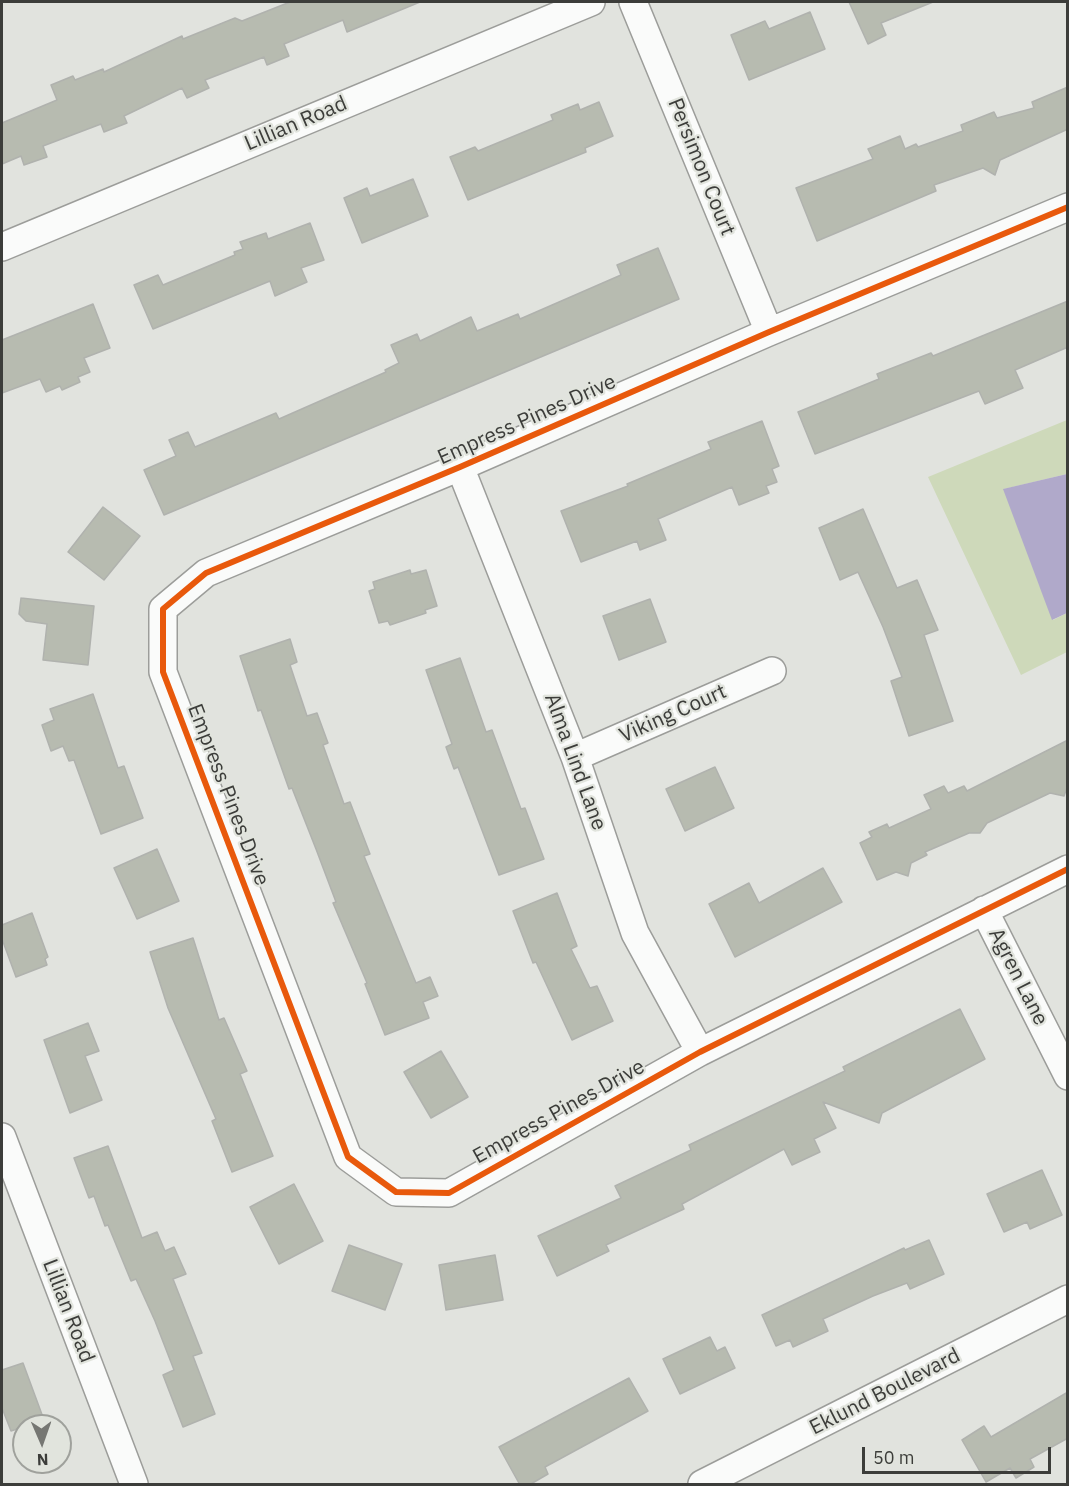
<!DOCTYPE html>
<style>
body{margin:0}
#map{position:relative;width:1069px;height:1486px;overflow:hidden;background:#e1e3de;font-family:"IBM Plex Sans",sans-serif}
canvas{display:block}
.frame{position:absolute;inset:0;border:3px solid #3c3d3a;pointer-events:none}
.north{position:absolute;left:12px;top:1414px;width:60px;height:60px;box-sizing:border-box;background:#e1e4dd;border:2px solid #9fa19c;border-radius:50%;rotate:178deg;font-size:16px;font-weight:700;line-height:24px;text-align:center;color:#3c3d3a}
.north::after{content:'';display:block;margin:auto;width:21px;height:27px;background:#767773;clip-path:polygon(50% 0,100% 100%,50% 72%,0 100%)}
.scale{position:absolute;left:862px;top:1447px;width:189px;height:27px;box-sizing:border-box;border:3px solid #3c3d3a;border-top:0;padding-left:8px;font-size:18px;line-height:21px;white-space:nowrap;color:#3c3d3a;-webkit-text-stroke:4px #e1e4dd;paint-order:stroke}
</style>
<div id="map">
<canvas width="1069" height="1486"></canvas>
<div class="frame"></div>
<div class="north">N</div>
<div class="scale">50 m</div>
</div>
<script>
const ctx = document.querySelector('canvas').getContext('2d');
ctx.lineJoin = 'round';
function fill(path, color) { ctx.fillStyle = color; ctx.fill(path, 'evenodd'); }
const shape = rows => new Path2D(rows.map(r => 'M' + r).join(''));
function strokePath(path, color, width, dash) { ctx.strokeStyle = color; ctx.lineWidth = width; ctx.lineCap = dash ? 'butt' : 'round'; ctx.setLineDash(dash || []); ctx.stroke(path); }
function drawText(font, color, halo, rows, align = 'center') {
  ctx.font = font + ' "IBM Plex Sans",sans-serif'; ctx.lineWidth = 4.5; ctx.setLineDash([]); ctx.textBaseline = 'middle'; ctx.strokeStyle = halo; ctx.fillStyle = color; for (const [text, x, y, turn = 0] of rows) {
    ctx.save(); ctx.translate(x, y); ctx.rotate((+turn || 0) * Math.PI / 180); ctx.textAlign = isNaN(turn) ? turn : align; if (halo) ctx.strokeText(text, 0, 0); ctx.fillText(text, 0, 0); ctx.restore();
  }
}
const green = shape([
 [1067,420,1067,474,1004,489,1053,620,1067,613,1067,652,1021,675,928,477]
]);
const water = shape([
 [1067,474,1067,613,1052,620,1003,489]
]);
const building = shape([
 [290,2,420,2,347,32,343,20,284,44,289,56,267,65,264,57,205,80,209,88,187,98,182,88,124,116,127,123,104,132,101,124,43,146,47,157,24,165,21,156,2,164,2,123,57,100,51,85,73,76,75,80,103,69,104,72,182,36,183,39,235,18,242,21,290,2],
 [849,2,933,2,881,23,886,35,868,44,849,2],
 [810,12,825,49,749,80,731,35,765,21,769,29,810,12],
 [1068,87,1068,129,1000,160,995,175,983,168,934,185,936,191,817,241,796,188,873,159,868,149,900,136,905,149,916,144,918,147,963,131,961,125,994,112,997,118,1034,108,1032,102,1068,87],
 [599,102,613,136,585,148,586,152,468,200,450,157,475,147,478,151,553,120,551,115,578,104,580,110,599,102],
 [413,179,428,216,362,243,344,198,367,188,370,196,413,179],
 [310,223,324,260,301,268,307,282,275,296,270,281,153,329,134,285,158,275,163,285,235,255,234,252,243,249,240,242,266,233,268,239,310,223],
 [658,248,679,299,164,515,144,470,176,456,169,440,188,432,195,447,276,413,279,419,386,372,385,370,399,363,391,345,417,334,420,341,471,317,477,331,518,314,520,319,621,275,617,265,658,248],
 [1068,301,1068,347,1015,370,1023,388,985,404,979,391,815,454,798,412,879,379,877,374,931,353,933,356,1068,301],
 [93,304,110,348,84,358,90,372,78,377,80,382,62,390,60,386,46,392,40,379,2,393,2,340,93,304],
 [762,421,779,466,772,469,777,482,766,486,769,493,739,505,732,487,658,519,666,540,640,550,637,541,581,562,561,511,628,486,627,484,711,449,708,442,762,421],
 [103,507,140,536,104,580,68,552,103,507],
 [863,509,897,588,917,580,938,630,924,635,953,721,909,736,891,681,902,677,883,627,858,572,840,580,819,528,863,509],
 [410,570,411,574,426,570,437,606,425,610,426,613,390,625,388,621,379,623,369,591,375,589,373,582,410,570],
 [21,598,94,606,88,665,43,660,47,624,26,621,19,614,21,598],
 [650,599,666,642,619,660,603,616,650,599],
 [290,639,297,662,290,665,307,716,317,713,328,743,323,745,344,804,350,802,370,854,364,856,416,983,430,977,438,996,423,1002,429,1018,385,1035,365,984,367,983,333,903,336,902,316,849,292,788,289,789,261,710,258,711,240,656,290,639],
 [460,658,486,732,492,730,521,809,525,808,544,859,499,875,458,767,454,769,446,747,452,744,426,670,460,658],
 [93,694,118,768,124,766,143,818,101,834,74,760,69,761,63,746,51,751,42,725,54,720,50,709,93,694],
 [1068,740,1068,785,1064,796,1050,793,987,823,980,833,969,833,925,852,927,855,911,863,908,876,896,872,877,880,860,843,872,837,869,832,887,824,889,828,931,809,924,795,944,786,948,793,964,786,967,791,1068,740],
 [715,767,734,808,685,831,666,789,715,767],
 [157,849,179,901,137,919,114,868,157,849],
 [823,868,842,902,735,957,709,904,749,883,759,903,823,868],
 [557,893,577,946,571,949,590,988,597,986,613,1021,572,1040,536,962,533,963,513,911,557,893],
 [32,913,48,957,45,959,47,965,16,977,2,939,2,925,32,913],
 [193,938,219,1020,224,1018,247,1071,240,1074,273,1156,232,1172,212,1121,216,1119,168,1008,150,952,193,938],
 [960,1009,985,1059,882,1113,879,1123,823,1102,836,1128,814,1139,820,1152,792,1165,784,1149,682,1204,684,1209,606,1245,609,1251,557,1276,538,1236,621,1198,615,1186,691,1150,689,1145,845,1071,843,1067,960,1009],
 [88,1023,99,1051,85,1056,102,1100,70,1113,44,1040,88,1023],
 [441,1051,468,1097,431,1118,404,1072,441,1051],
 [108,1146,142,1238,157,1232,165,1251,174,1247,186,1274,173,1279,202,1353,193,1356,215,1414,183,1427,163,1375,174,1370,155,1321,136,1279,131,1281,108,1225,105,1226,94,1196,89,1198,74,1158,108,1146],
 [1042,1170,1062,1215,1030,1229,1027,1222,1004,1232,987,1194,1042,1170],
 [294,1184,323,1241,279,1264,250,1207,294,1184],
 [929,1240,944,1274,910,1289,907,1283,873,1296,823,1319,828,1331,793,1347,790,1340,776,1346,762,1315,904,1248,905,1250,929,1240],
 [349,1245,402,1264,385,1310,332,1291,349,1245],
 [495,1255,503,1300,446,1310,439,1265,495,1255],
 [710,1337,717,1351,725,1347,735,1368,680,1394,663,1359,710,1337],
 [23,1363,44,1420,11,1431,2,1408,2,1370,23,1363],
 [629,1378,648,1411,545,1467,548,1474,529,1485,520,1485,499,1447,629,1378],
 [1068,1392,1068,1438,1030,1459,1034,1467,1016,1478,1010,1468,986,1482,962,1440,984,1426,991,1437,1068,1392]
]);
const street = shape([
 [633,2,769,332],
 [1068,207,769,332,460,467,206,573,163,609,163,672,348,1157,396,1192,449,1193,700,1052,1068,869],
 [2,247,591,2],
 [460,467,575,757,635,933,700,1052],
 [575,757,772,671],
 [984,910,1068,1076],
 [2,1137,134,1484],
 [702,1484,1068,1299]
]);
const cycleway = shape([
 [1068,207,769,332,460,467,206,573,163,609,163,672,348,1157,396,1192,449,1193,700,1052,1068,869]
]);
const streetNames = [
 ["Lillian Road",296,124,-23],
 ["Persimon Court",701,167,68],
 ["Empress Pines Drive",527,420,-24],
 ["Viking Court",673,714,-24],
 ["Alma Lind Lane",575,762,70],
 ["Empress Pines Drive",228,795,69],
 ["Agren Lane",1018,977,63],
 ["Empress Pines Drive",559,1112,-29],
 ["Lillian Road",68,1311,69],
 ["Eklund Boulevard",885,1392,-27]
];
fill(green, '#ced9ba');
fill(water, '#b0a9ca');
fill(building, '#b7bbb0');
strokePath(building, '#b0b2ae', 1.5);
strokePath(street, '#9c9d9a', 30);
strokePath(street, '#fafbfa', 27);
strokePath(cycleway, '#e8590c', 6);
drawText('21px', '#3c3d3a', '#e1e4dd', streetNames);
</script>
